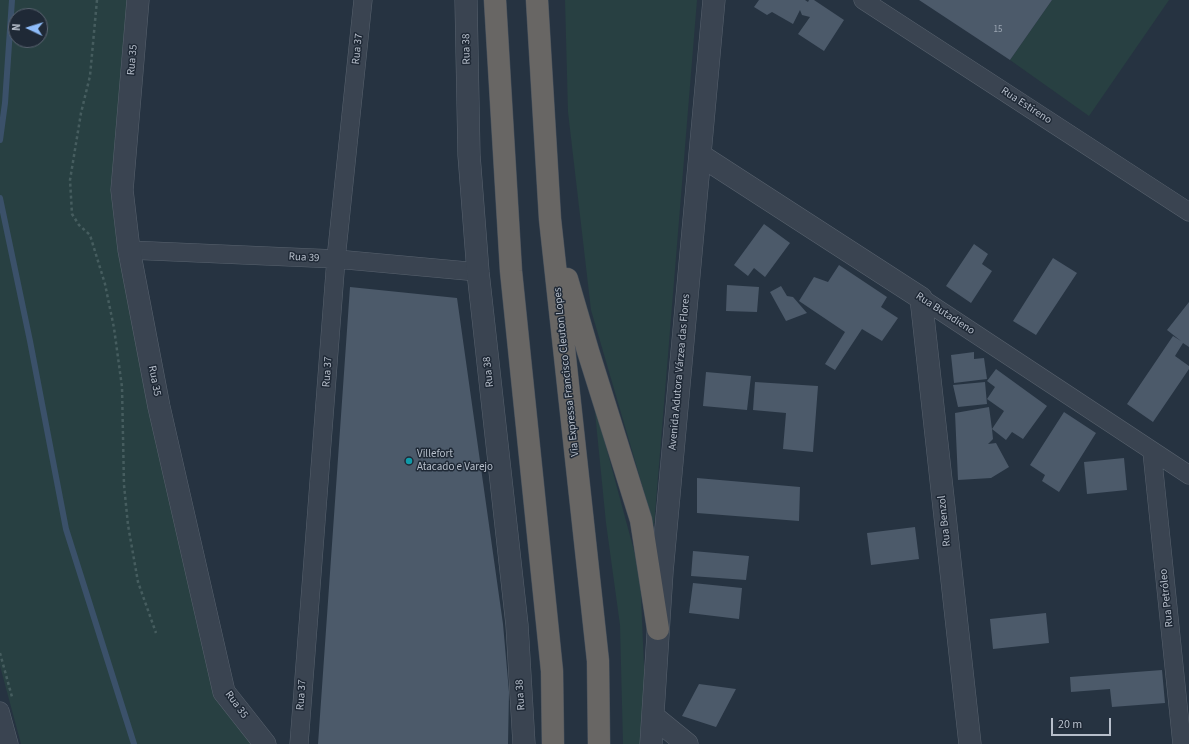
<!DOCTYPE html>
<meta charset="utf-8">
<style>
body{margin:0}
#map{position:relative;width:1189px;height:744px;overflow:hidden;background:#263341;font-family:"Source Sans 3",sans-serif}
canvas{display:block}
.north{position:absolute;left:8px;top:8px;width:40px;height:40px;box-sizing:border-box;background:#1f2936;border:1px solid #5c6572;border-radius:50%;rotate:274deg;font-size:11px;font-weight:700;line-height:16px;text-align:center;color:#b7bfcb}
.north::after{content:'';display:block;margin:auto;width:14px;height:18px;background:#8ebcf9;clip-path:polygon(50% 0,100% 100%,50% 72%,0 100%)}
.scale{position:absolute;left:1051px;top:718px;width:60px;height:18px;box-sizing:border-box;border:2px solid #b7bfcb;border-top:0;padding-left:5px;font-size:12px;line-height:14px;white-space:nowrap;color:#b7bfcb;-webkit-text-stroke:3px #1f2936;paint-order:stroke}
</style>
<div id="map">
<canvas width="1189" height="744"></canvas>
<div class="north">N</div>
<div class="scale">20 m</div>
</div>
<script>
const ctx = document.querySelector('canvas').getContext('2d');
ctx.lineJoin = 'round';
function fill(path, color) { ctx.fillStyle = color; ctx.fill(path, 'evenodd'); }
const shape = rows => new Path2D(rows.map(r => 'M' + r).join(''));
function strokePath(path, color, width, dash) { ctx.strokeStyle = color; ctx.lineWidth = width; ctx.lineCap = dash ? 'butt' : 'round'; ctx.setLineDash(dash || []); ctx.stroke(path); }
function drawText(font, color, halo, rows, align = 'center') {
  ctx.font = font + ' "Source Sans 3",sans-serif'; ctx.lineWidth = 3; ctx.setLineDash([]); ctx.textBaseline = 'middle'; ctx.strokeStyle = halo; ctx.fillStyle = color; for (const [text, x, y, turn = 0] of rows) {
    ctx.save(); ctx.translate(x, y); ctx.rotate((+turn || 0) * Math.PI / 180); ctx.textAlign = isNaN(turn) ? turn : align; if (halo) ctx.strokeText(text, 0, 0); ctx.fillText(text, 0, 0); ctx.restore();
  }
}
const green = shape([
 [0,0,130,0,116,152,215,686,260,744,21,744,0,666],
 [16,16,40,16,40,40,16,40],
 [565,0,697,0,654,526,591,310,568,112],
 [1052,0,1169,0,1089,116,1010,60],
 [594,402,640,573,645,690,641,744,623,744,620,625,606,523]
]);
const stream = shape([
 [0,140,5,103,12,0],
 [0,198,30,341,66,529,134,744]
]);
const building = shape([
 [759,0,805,0,808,2,809,0,814,0,844,20,824,51,798,34,810,17,802,15,800,10,793,24,772,12,767,15,754,7],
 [919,0,1052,0,1010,60],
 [764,224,790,243,765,277,754,268,748,276,734,265],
 [974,244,988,254,982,264,992,271,971,303,946,286],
 [1053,258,1077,273,1036,335,1013,321],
 [839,265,887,297,881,307,898,318,882,341,862,329,835,370,825,364,845,332,799,301,814,277,828,282],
 [727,285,759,287,757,312,726,311],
 [781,286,787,296,793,297,807,313,786,321,770,292],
 [350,287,457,298,503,624,509,692,508,744,318,744],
 [1189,302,1189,347,1183,343,1175,356,1189,366,1189,369,1153,422,1127,404,1173,336,1181,341,1167,330],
 [974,352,974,359,984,358,987,379,954,383,951,355],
 [996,369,1047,406,1023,439,1012,432,1006,440,992,429,993,439,988,444,996,443,1009,467,991,478,958,480,955,413,989,407,992,429,1004,411,987,399,995,387,987,381],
 [706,372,751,376,747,410,703,406],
 [755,382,818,386,813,452,783,449,786,413,753,410],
 [985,382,987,404,958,407,953,385],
 [1064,412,1096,433,1059,492,1042,481,1045,475,1030,465],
 [1124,458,1127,490,1087,494,1084,462],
 [697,478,800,487,799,521,697,513],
 [915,527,919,559,871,565,867,533],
 [693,551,749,556,746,580,691,576],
 [693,583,742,588,739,619,689,613],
 [1046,613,1049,643,993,649,990,619],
 [1162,670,1165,703,1112,707,1110,689,1071,692,1070,677],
 [699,684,736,689,716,727,682,716]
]);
const path = shape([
 [97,0,90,76,81,113,70,180,72,214,79,225,90,235,105,284,114,328,122,387,124,485,128,525,138,582,156,633],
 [0,653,12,697]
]);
const minor = shape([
 [863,0,1189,212],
 [129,250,336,259,478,272],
 [921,298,1189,475],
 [1152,452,1182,744],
 [0,711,9,744],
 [299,744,336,259,363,0]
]);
const tertiary = shape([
 [138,0,122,190,129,250,159,407,224,692,265,744],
 [466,0,469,155,478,272,517,625,524,744],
 [700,155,921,298,970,744],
 [654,717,687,744],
 [651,744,662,572,714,0]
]);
const trunk = shape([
 [495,0,511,271,552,671,553,744],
 [537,0,550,219,598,661,599,744],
 [567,279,588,351,641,520,658,629]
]);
const markers = [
 [409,461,4,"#0f9aa8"]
];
const numberNames = [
 ["15",998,30]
];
const streetNames = [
 ["Rua 37",358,49,-84],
 ["Rua 38",467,49,-91],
 ["Rua 35",133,60,-85],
 ["Rua Estireno",1026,106,33],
 ["Rua 39",304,258,3],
 ["Rua Butadieno",945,314,33],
 ["Rua 37",328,372,-86],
 ["Rua 38",489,372,-96],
 ["Via Expressa Francisco Cleuton Lopes",567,372,-96],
 ["Avenida Adutora Várzea das Flores",680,372,-85],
 ["Rua 35",154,381,79],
 ["Rua Benzol",945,521,-96],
 ["Rua Petróleo",1167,598,-96],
 ["Rua 37",302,695,-86],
 ["Rua 38",521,695,-94],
 ["Rua 35",236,705,54]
];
const poiNames = [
 ["Villefort",417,455],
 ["Atacado e Varejo",417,468]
];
fill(green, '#284042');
strokePath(stream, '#3b516a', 6);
fill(building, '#4c5a6a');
strokePath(minor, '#58626e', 19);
strokePath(tertiary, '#58626e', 23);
strokePath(trunk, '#454f5b', 23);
strokePath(path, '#465d5f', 2.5, [3, 3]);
strokePath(minor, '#3a4451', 18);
strokePath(tertiary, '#3a4451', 22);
strokePath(trunk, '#686664', 22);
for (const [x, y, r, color] of markers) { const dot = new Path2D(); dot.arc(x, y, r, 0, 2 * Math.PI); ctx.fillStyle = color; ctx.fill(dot); strokePath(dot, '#1f2936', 1.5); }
drawText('9px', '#9ca6b3', null, numberNames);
drawText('11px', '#b7bfcb', '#1f2936', streetNames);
drawText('11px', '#b7bfcb', '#1f2936', poiNames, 'left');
</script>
